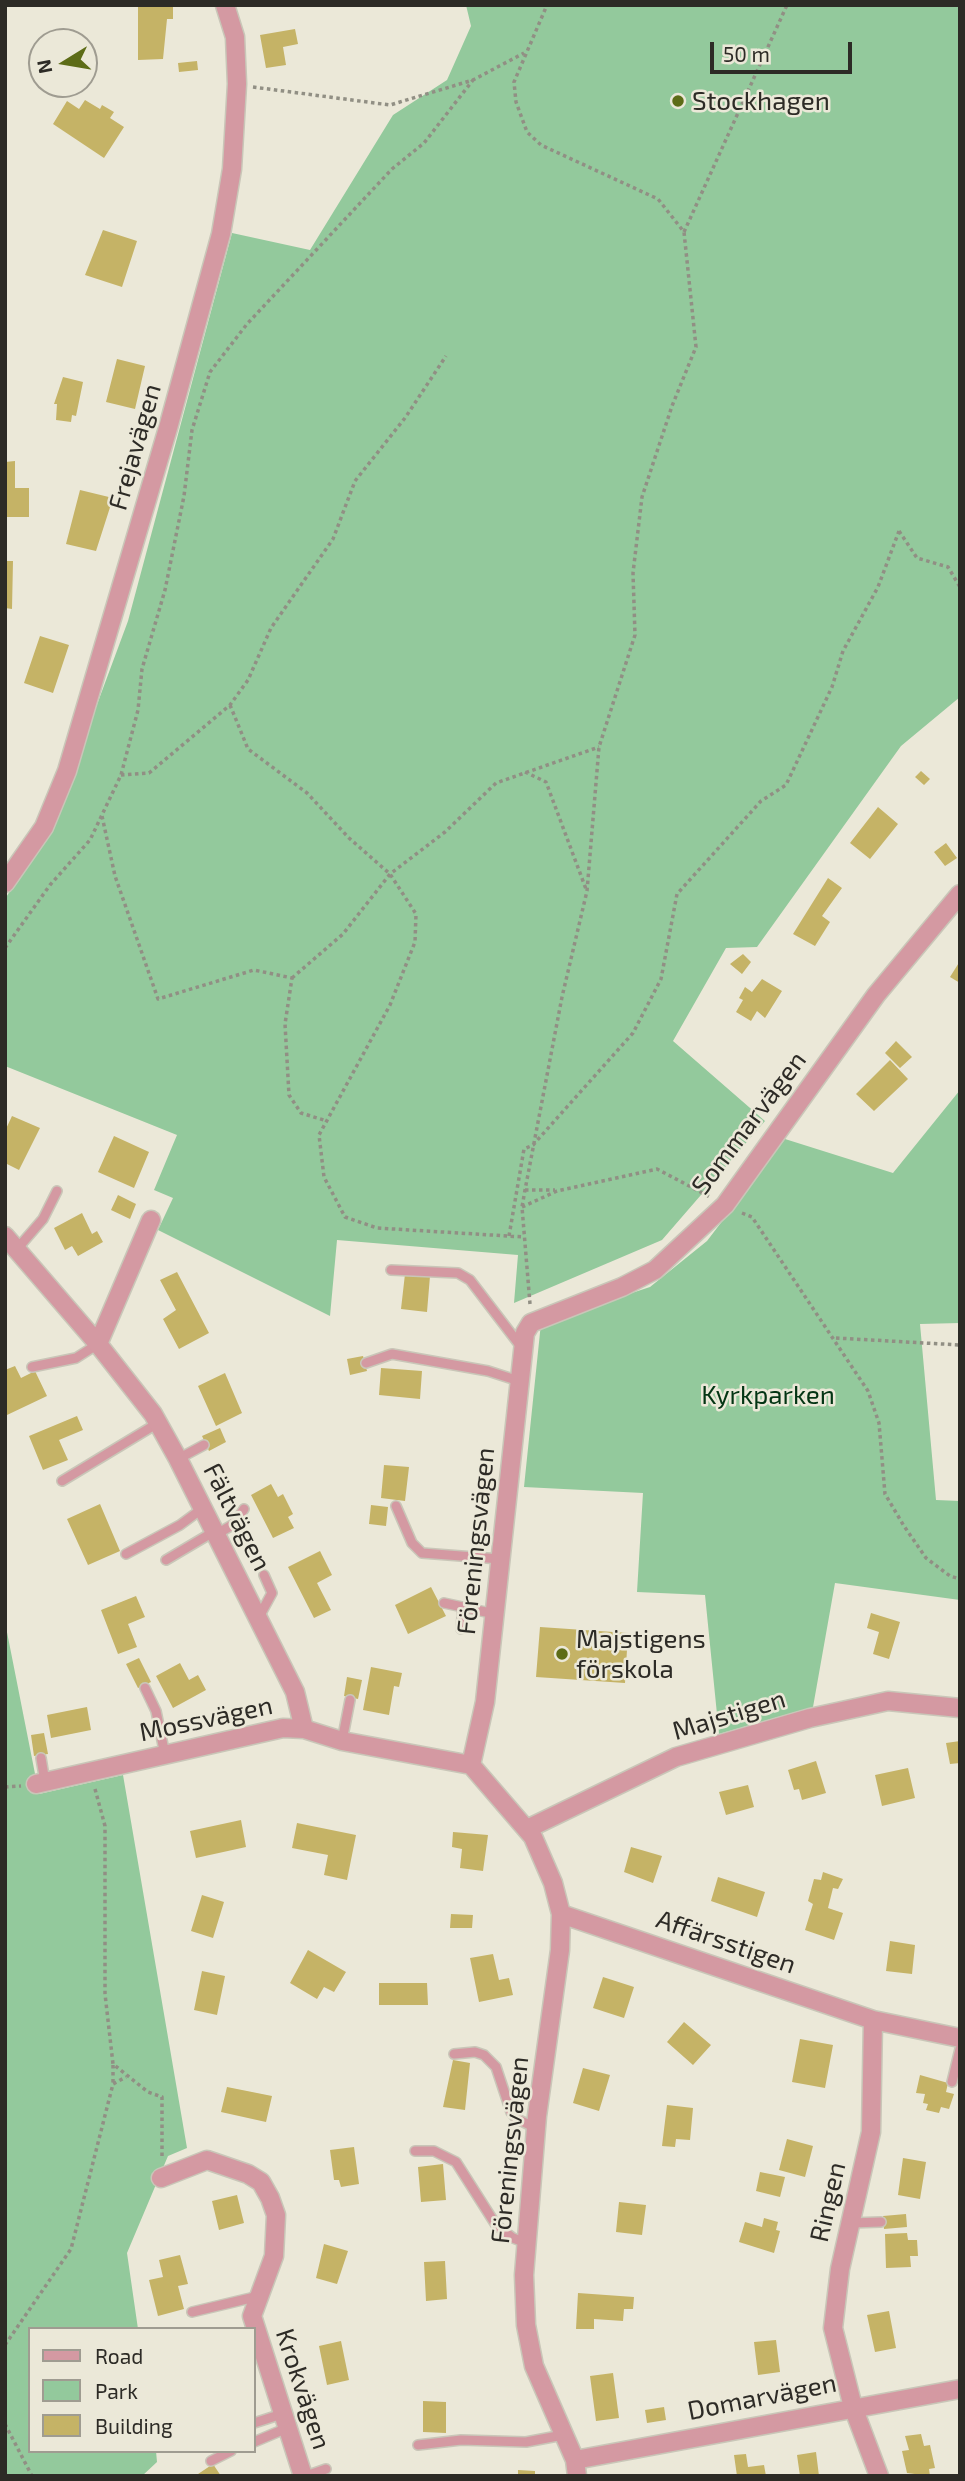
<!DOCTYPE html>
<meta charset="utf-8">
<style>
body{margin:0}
#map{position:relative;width:965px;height:2481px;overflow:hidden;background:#ebe8d8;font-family:"Exo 2",sans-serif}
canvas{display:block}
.frame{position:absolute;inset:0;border:7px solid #2d2b26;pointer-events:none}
.legend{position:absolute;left:28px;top:2327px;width:228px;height:126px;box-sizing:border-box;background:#ebe8d8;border:2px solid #9f9c91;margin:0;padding:9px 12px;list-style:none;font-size:21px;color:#2d2b26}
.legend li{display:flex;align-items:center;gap:14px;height:35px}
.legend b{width:35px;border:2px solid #9f9c91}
.north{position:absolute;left:28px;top:28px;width:70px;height:70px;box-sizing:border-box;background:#ebe8d8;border:2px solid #9f9c91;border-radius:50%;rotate:259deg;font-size:19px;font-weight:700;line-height:28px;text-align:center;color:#2d2b26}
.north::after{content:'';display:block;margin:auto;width:24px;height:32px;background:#5d6c17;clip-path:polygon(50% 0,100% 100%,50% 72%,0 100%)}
.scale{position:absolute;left:710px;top:42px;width:142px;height:32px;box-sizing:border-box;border:4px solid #2d2b26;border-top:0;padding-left:9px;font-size:21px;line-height:24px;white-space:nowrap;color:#2d2b26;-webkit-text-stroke:5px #ebe8d8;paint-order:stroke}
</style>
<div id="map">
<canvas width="965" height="2481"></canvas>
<div class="frame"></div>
<ul class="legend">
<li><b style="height:9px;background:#d499a2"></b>Road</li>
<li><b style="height:19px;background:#93c99c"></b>Park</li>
<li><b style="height:19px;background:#c5b366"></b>Building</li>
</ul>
<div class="north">N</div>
<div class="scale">50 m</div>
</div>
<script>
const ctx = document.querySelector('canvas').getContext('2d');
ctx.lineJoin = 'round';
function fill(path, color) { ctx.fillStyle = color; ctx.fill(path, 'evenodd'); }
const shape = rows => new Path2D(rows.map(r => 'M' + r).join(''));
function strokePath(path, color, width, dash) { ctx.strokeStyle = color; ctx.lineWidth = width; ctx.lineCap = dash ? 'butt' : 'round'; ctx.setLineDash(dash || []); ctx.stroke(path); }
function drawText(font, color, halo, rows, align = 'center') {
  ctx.font = font + ' "Exo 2",sans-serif'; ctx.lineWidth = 5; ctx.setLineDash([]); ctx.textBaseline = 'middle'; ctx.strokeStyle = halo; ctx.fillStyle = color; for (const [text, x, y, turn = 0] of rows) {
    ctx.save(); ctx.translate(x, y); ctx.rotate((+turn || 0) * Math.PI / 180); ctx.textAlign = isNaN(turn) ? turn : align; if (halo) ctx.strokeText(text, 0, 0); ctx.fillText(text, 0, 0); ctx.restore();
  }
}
const green = shape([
 [466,5,960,5,960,697,901,746,757,947,726,948,673,1041,765,1121,662,1240,514,1303,518,1255,337,1240,330,1316,158,1230,173,1198,154,1190,177,1135,5,1066,5,899,53,823,128,621,232,233,310,250,393,115,447,80,471,26],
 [960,1090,960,1323,920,1324,936,1500,960,1501,960,1600,835,1583,813,1707,719,1734,705,1595,637,1592,643,1493,524,1487,541,1323,650,1287,707,1241,785,1139,893,1173],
 [5,1622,39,1794,123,1775,187,2148,168,2156,127,2253,138,2329,30,2329,30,2451,156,2451,157,2462,142,2476,5,2476]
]);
const building = shape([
 [138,5,173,5,173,19,167,19,163,59,138,60],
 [295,29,298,44,283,47,286,65,266,68,260,35],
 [197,61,198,70,179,72,178,63],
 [85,100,100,109,102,105,114,112,110,118,124,127,104,158,53,124,67,101,79,109],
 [103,230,137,241,122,287,85,275],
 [117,359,145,366,135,409,106,402],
 [63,377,83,382,76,416,72,415,71,422,56,420,57,404,54,404],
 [15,461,15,488,29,488,29,517,5,517,5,462],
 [80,490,113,498,96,551,66,544],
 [5,561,13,561,12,609,5,608],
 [40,636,69,645,53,693,24,683],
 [921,771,930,779,924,785,915,777],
 [878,807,898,824,870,859,850,843],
 [946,843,957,858,945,866,934,852],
 [828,878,842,888,822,916,830,922,815,946,793,934],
 [743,954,751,962,742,974,730,964],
 [960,961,960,983,950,977],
 [762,979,782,991,765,1018,757,1011,751,1021,736,1012,743,1000,739,998,745,987,752,992],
 [896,1041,912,1057,900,1068,885,1053],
 [890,1060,908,1079,874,1111,856,1094],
 [12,1116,40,1128,19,1170,5,1163,5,1131],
 [114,1136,149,1152,134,1188,98,1172],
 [118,1195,136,1204,130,1219,111,1210],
 [82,1213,92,1234,97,1231,103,1242,78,1256,72,1246,65,1250,54,1228],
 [177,1272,209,1333,179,1349,163,1319,176,1310,160,1280],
 [405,1274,430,1276,427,1312,401,1309],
 [363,1356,367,1371,350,1375,347,1359],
 [15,1366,21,1378,35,1371,47,1396,7,1415,5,1370],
 [381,1368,422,1371,420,1399,379,1395],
 [225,1373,242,1413,216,1426,198,1386],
 [77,1416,83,1430,59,1440,68,1460,43,1470,29,1436],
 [220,1428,226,1442,209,1451,202,1436],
 [384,1465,409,1467,405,1501,381,1498],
 [271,1484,278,1497,283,1494,293,1514,288,1517,294,1528,273,1538,251,1495],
 [100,1504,120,1551,88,1565,67,1519],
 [371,1505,388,1507,386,1526,369,1524],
 [320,1551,332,1575,317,1583,331,1610,314,1618,288,1567],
 [431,1587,446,1616,408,1634,395,1605],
 [136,1596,145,1617,128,1624,137,1647,118,1654,101,1610],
 [871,1613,900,1622,889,1659,873,1654,879,1632,867,1628],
 [540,1627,628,1633,625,1683,536,1677],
 [139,1658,151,1682,138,1688,126,1664],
 [180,1663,189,1680,198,1675,206,1690,173,1708,156,1676],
 [371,1667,402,1673,399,1687,394,1686,389,1715,363,1710],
 [347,1677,362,1680,358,1699,344,1696],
 [87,1707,91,1730,51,1738,47,1715],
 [44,1733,48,1754,34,1756,31,1735],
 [960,1741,960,1763,950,1764,946,1743],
 [816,1761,826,1793,802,1800,799,1789,794,1790,788,1770],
 [908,1768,915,1798,882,1806,875,1775],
 [748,1785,754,1807,726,1815,719,1792],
 [241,1820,246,1847,196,1858,190,1831],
 [297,1823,356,1835,347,1880,324,1875,328,1855,292,1848],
 [453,1832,488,1835,483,1871,460,1868,462,1849,452,1847],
 [631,1847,662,1856,653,1883,624,1872],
 [823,1872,843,1879,838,1889,833,1888,828,1908,843,1913,834,1940,805,1930,813,1904,808,1901,814,1879,821,1880],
 [718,1877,765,1892,757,1917,711,1901],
 [202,1895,224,1902,213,1938,191,1931],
 [451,1914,473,1915,472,1928,450,1928],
 [890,1941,915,1945,912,1974,886,1971],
 [308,1950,346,1972,334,1992,324,1987,317,1999,290,1983],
 [493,1954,499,1980,509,1978,513,1995,479,2002,470,1958],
 [202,1971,225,1976,217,2015,194,2010],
 [603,1977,634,1987,624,2018,593,2008],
 [379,1983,427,1983,428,2005,379,2005],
 [684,2022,711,2045,693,2065,667,2042],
 [800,2039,833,2045,825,2088,792,2082],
 [453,2060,470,2063,465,2110,443,2107],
 [583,2068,610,2075,599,2111,573,2103],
 [920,2075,948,2083,946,2092,954,2094,949,2109,941,2107,939,2113,926,2110,928,2104,923,2103,925,2094,916,2093],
 [227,2087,272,2096,266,2122,221,2112],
 [667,2105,693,2108,690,2140,676,2139,675,2147,662,2146],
 [787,2139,813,2146,805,2177,779,2170],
 [354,2147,359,2184,341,2187,339,2180,334,2180,330,2150],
 [903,2158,926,2162,920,2199,898,2195],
 [443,2164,446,2200,421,2202,418,2167],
 [760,2172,785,2177,780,2197,756,2191],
 [237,2195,244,2223,219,2230,212,2201],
 [619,2202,646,2205,642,2235,616,2232],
 [906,2214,907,2227,884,2229,883,2216],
 [764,2218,778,2222,776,2230,780,2231,774,2253,739,2242,745,2222,762,2227],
 [907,2233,908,2240,917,2240,918,2256,910,2256,911,2267,886,2268,885,2234],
 [324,2244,348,2251,337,2284,316,2278],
 [180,2255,188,2284,178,2286,184,2309,158,2316,149,2280,163,2277,159,2260],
 [445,2261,447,2299,426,2301,424,2262],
 [578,2293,634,2297,633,2309,624,2309,623,2321,594,2319,594,2329,576,2329],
 [889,2311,896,2348,875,2352,867,2315],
 [776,2340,780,2372,758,2375,754,2342],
 [341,2341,349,2380,327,2385,319,2346],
 [613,2373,619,2418,596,2421,590,2376],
 [423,2401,446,2402,446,2433,423,2432],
 [664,2407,666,2420,647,2423,645,2410],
 [921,2434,924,2446,930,2445,935,2468,929,2469,930,2476,907,2473,902,2451,909,2450,905,2436],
 [816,2452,819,2476,800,2476,797,2455],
 [746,2454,748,2467,764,2465,766,2476,737,2476,734,2455],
 [213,2464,221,2476,195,2476],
 [518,2470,535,2471,535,2476,518,2476]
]);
const path = shape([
 [253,87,390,105,473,80,524,53],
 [684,232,787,5],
 [899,531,917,558,948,567,960,587],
 [230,705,248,749,307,793,349,838,390,874,416,914,415,942,390,1005,319,1135,324,1177,345,1217,377,1228,524,1237],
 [525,772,546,782,586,889],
 [121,775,149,773,230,705,248,680,271,628,333,539,355,481,405,418,446,356],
 [102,816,115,876,158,999,254,970,292,978,285,1024,289,1095,301,1113,327,1121],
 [5,948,50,885,90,840,121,775,138,710,142,669,165,590,184,496,192,430,210,372,247,324,392,169,424,143,473,80],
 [292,978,343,934,390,874,445,832,496,783,599,747],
 [525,1190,555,1190],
 [522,1207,557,1191,657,1169,710,1197],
 [742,1213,752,1217,868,1391,879,1423,885,1494,904,1526,926,1558,950,1576,960,1579],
 [509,1236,524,1149,533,1145,633,1033,661,979,677,894,761,801,786,785,832,687,843,651,878,587,899,531],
 [530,1304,522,1207,525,1190,562,997,587,891,599,747,635,635,633,573,642,497,672,406,696,347,684,232,658,199,541,145,527,132,516,102,514,82,547,5],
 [836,1338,960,1345],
 [5,1787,21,1786],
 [95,1789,105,1826,105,1994,113,2064,148,2092,162,2097,162,2158],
 [113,2065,113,2084],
 [5,2345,71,2249,113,2084,126,2077],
 [5,2424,32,2476]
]);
const lane = shape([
 [17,1249,43,1219,57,1191],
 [391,1270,458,1273,470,1280,522,1348],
 [366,1363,392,1354,488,1371,519,1381],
 [32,1367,76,1358,98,1344],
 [178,1459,204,1445],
 [62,1481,158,1423],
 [396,1506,412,1543,422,1553,500,1559],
 [217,1534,234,1524,244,1509],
 [126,1554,180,1525,203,1508],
 [166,1560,215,1531],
 [444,1603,495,1614],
 [259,1617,272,1593,264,1575],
 [461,1629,463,1607],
 [145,1688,156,1711,165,1755],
 [342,1741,350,1700],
 [41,1758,45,1782],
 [454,2054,475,2052,484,2055,496,2067,511,2112,517,2119,536,2128],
 [952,2082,960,2049],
 [415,2151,434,2151,456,2162,496,2225,513,2238,526,2243],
 [850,2223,881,2222],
 [192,2312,259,2296],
 [254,2423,282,2414],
 [254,2442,287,2428],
 [418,2445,461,2440,526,2442,563,2435],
 [211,2461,231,2451],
 [306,2476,326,2469]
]);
const street = shape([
 [5,883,44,827,67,771,168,428,221,234,232,169,237,84,235,37,225,5],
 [151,1220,98,1344,153,1414,178,1459,295,1692,304,1729],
 [5,1236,98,1344],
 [471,1765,485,1702,525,1333,531,1323,622,1287,655,1270,725,1205,876,995,960,894],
 [471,1765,533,1837,553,1883,561,1914,560,1950,537,2116,524,2275,526,2325,534,2366,575,2460,577,2476],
 [36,1784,283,1728,304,1729,342,1741,471,1765],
 [527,1829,676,1757,810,1718,888,1701,960,1708],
 [561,1914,873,2020],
 [161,2178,207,2160,248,2174,261,2182,270,2198,276,2215,274,2256,252,2316,303,2476],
 [575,2460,960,2389],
 [879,2476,853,2407,833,2328,840,2269,871,2132,873,2020,960,2038]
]);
const markers = [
 [678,101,7,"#5d6c17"],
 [562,1654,7,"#5d6c17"]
];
const poiNames = [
 ["Stockhagen",692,101],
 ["Majstigens",576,1639],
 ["förskola",576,1669]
];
const streetNames = [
 ["Frejavägen",135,447,-74],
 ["Sommarvägen",749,1123,-53],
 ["Fältvägen",237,1517,63],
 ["Föreningsvägen",476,1541,-84],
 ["Majstigen",729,1715,-17],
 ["Mossvägen",206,1719,-12],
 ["Affärsstigen",726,1942,19],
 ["Föreningsvägen",510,2150,-84],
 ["Ringen",828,2202,-77],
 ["Krokvägen",303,2389,72],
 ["Domarvägen",762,2397,-11]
];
const parkNames = [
 ["Kyrkparken",768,1395]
];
fill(green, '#93c99c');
fill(building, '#c5b366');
strokePath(lane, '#c9c6b8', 12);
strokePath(street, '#c9c6b8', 21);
strokePath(path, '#918f84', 3.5, [3.5, 3.5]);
strokePath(lane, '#d499a2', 9);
strokePath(street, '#d499a2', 18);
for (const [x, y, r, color] of markers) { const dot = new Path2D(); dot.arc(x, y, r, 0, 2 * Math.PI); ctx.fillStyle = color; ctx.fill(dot); strokePath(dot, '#ebe8d8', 2.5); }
drawText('26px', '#2d2b26', '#ebe8d8', poiNames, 'left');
drawText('26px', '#2d2b26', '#ebe8d8', streetNames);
drawText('26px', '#033513', '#ebe8d8', parkNames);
</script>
